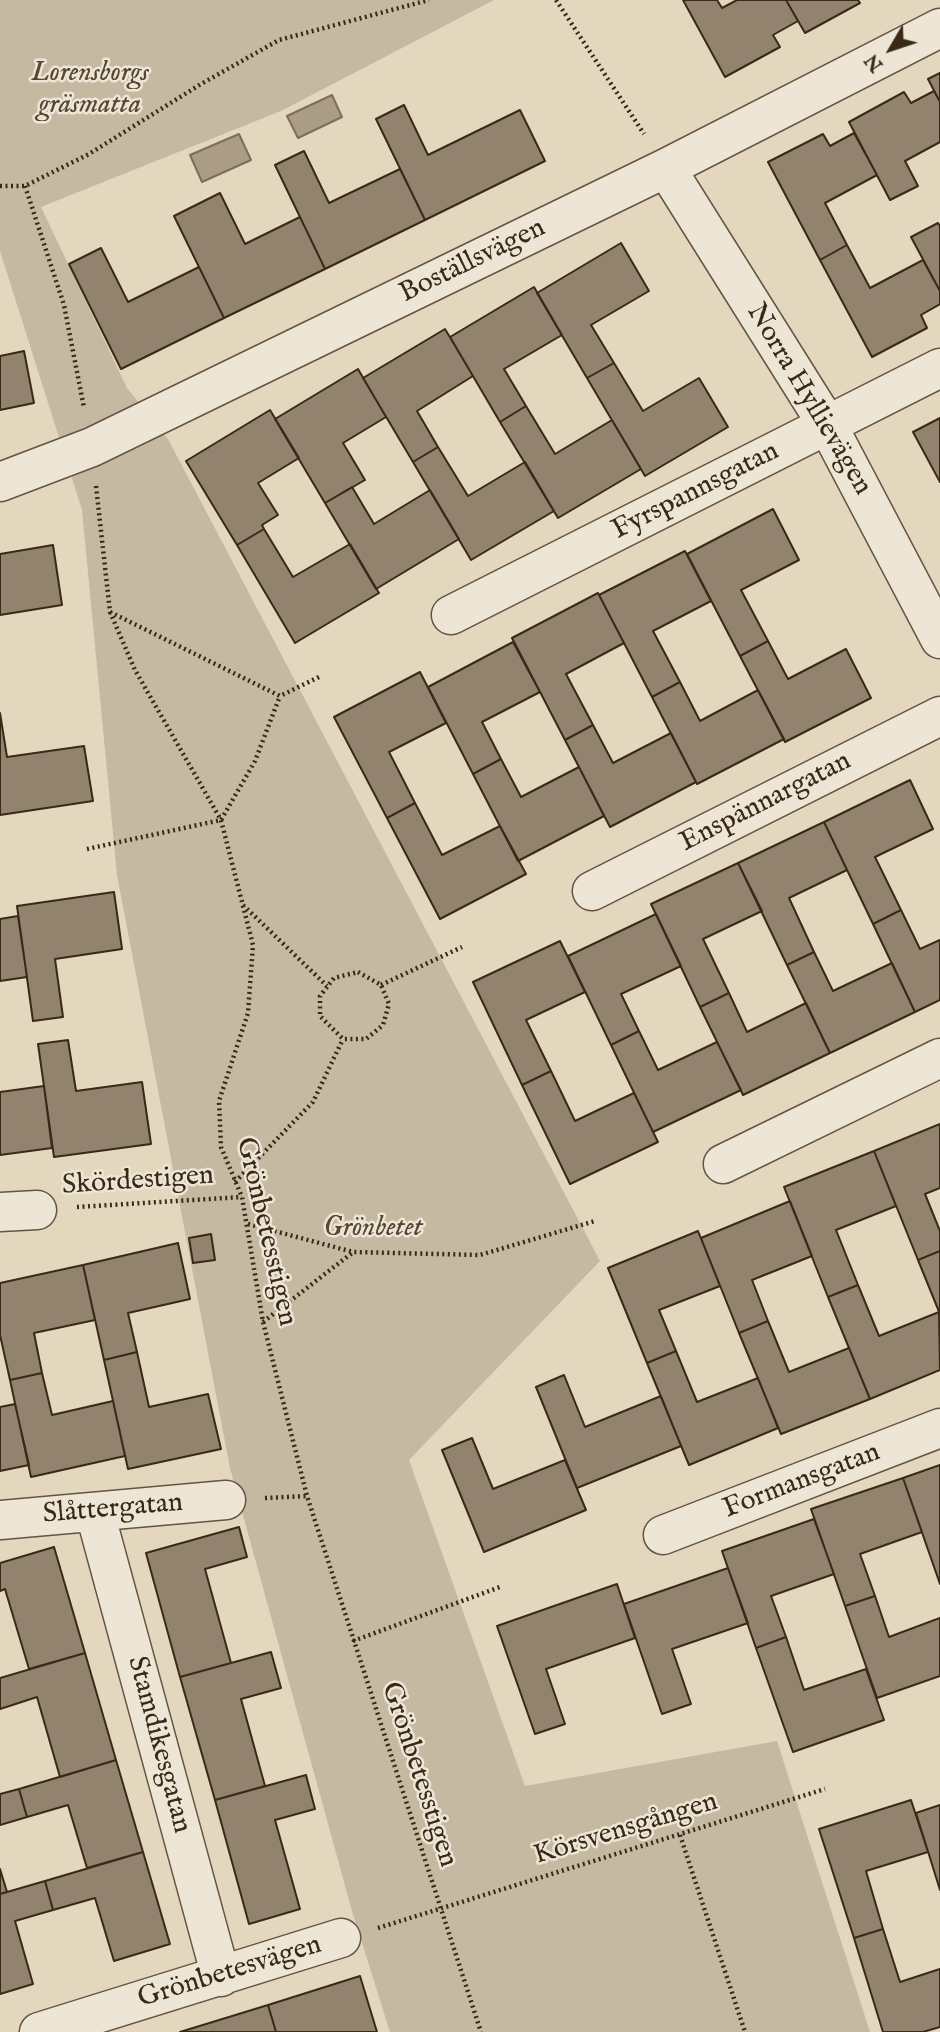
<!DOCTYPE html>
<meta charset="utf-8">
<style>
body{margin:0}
#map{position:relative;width:940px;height:2032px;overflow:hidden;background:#e3d7be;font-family:"IM FELL English",serif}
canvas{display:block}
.north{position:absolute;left:856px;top:14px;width:70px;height:70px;-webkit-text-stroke:5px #ede5d5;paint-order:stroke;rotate:231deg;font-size:19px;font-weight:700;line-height:28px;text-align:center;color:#3b2917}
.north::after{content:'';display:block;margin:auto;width:24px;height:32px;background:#3b2917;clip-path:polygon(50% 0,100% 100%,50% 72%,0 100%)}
</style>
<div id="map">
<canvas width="940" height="2032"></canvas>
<div class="north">N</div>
</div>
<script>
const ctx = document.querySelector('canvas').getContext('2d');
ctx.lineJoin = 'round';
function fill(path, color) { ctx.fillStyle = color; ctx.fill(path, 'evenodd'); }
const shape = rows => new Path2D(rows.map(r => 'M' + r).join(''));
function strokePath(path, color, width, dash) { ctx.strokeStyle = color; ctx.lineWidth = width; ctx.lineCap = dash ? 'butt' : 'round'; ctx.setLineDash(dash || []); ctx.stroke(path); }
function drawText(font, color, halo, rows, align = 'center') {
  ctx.font = font + ' "IM FELL English",serif'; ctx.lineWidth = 5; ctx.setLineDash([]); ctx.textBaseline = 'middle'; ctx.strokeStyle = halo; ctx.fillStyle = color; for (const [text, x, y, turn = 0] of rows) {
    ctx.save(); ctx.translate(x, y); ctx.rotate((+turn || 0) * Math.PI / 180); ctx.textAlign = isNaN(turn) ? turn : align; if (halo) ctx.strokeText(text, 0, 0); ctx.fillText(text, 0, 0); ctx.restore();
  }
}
const green = shape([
 [0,0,494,0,281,111,41,207,127,388,168,439,600,1261,409,1460,525,1786,777,1741,870,2032,390,2032,352,1911,230,1468,117,875,82,510,0,251]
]);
const water = shape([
 [332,95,342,117,298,138,287,116,332,95],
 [239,134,251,160,202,182,190,155,239,134]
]);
const building = shape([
 [683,0,717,0,722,8,737,0,786,0,798,21,773,35,780,47,725,77,683,0],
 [786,0,858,0,860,3,805,33,786,0],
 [940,73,940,102,928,79,940,73],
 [934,91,940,102,940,142,905,161,918,186,890,200,849,122,904,92,911,103,934,91],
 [404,105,428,155,520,110,545,161,425,220,376,119,404,105],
 [854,133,877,175,825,203,847,245,820,260,768,162,823,134,830,146,854,133],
 [304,151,329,203,400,169,425,220,325,269,275,165,304,151],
 [220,193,245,244,300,217,325,269,224,318,174,216,220,193],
 [938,223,940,226,940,291,911,237,938,223],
 [621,243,649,291,591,325,614,363,587,378,537,293,621,243],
 [847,245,870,288,923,260,940,291,940,304,921,315,927,328,872,357,820,260,847,245],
 [101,248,128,302,199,267,224,318,121,369,69,264,101,248],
 [534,287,562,335,504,369,526,406,500,422,450,337,534,287],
 [445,329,473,376,417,411,438,447,413,462,363,378,445,329],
 [24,351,34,403,0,410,0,356,24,351],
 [614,363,643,411,699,378,728,427,645,476,587,378,614,363],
 [358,369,386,417,343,443,365,480,325,503,275,419,358,369],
 [526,406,555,454,612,420,641,469,558,518,500,422,526,406],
 [270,410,299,458,258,483,278,515,262,525,264,529,237,545,186,461,270,410],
 [940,418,940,482,913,432,940,418],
 [438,447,468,496,525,462,554,511,471,560,413,462,438,447],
 [352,487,374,524,430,490,459,539,376,589,325,503,352,487],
 [773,509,799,560,741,590,768,641,740,656,687,554,773,509],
 [264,529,293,577,350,544,379,593,295,643,237,545,264,529],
 [53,545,62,605,0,615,0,554,53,545],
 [685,551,711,601,653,631,680,682,652,697,599,595,685,551],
 [598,593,624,643,566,674,593,725,565,740,512,638,598,593],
 [768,641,788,679,846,649,871,698,785,742,740,656,768,641],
 [513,642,540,692,482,722,501,759,473,774,428,687,513,642],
 [420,672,446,723,389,752,415,803,387,818,334,717,420,672],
 [680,682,700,721,758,690,784,739,697,784,652,697,680,682],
 [0,713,7,757,84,746,93,801,0,815,0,713],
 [593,725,613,763,671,733,696,782,610,827,565,740,593,725],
 [501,759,521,797,579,767,604,816,518,861,473,774,501,759],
 [910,780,933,829,875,857,901,910,873,924,824,822,910,780],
 [415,803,442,855,500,826,526,874,440,919,387,818,415,803],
 [824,822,847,870,789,898,814,952,787,965,738,863,824,822],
 [738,863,762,911,703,939,729,993,700,1007,651,904,738,863],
 [114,892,122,949,55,959,63,1017,33,1021,17,906,114,892],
 [901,910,920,949,940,940,940,1000,915,1012,873,924,901,910],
 [656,914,681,966,621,994,639,1031,611,1045,568,956,656,914],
 [18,916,27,977,0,981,0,919,18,916],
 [560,941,585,992,526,1020,551,1071,522,1085,473,982,560,941],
 [814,952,833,991,892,963,915,1012,830,1053,787,965,814,952],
 [729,993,747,1032,806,1003,830,1053,743,1095,700,1007,729,993],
 [639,1031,658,1070,717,1042,741,1090,653,1132,611,1045,639,1031],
 [68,1040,76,1091,142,1082,151,1144,54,1157,38,1044,68,1040],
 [551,1071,575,1121,634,1093,658,1142,570,1184,522,1085,551,1071],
 [44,1086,52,1148,0,1155,0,1092,44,1086],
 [940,1124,940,1188,925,1194,940,1231,940,1251,918,1260,874,1151,940,1124],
 [874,1151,896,1206,836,1230,858,1285,828,1297,784,1187,874,1151],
 [790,1201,812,1256,752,1280,768,1321,739,1333,701,1238,790,1201],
 [698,1231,720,1286,659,1310,676,1351,647,1363,608,1268,698,1231],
 [211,1234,215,1260,193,1263,189,1238,211,1234],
 [178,1243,190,1299,128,1313,137,1352,104,1360,83,1265,178,1243],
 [940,1251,940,1314,918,1260,940,1251],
 [83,1265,95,1320,34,1333,42,1373,10,1380,0,1335,0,1283,83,1265],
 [858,1285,879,1336,939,1312,940,1370,870,1399,828,1297,858,1285],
 [768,1321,789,1372,849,1348,870,1399,781,1434,739,1333,768,1321],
 [676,1351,697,1402,758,1378,778,1428,689,1465,647,1363,676,1351],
 [137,1352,149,1407,208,1394,221,1449,128,1469,104,1360,137,1352],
 [42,1373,52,1415,113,1401,125,1456,31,1477,10,1380,42,1373],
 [564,1375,585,1427,661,1396,681,1446,577,1488,536,1387,564,1375],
 [15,1404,29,1465,0,1471,0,1407,15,1404],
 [472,1438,493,1489,565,1460,586,1510,484,1552,442,1450,472,1438],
 [940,1465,940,1584,903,1478,940,1465],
 [903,1478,922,1532,860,1554,875,1596,845,1606,811,1509,903,1478],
 [814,1519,834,1574,771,1596,786,1637,756,1648,722,1551,814,1519],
 [239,1527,247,1557,205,1569,231,1663,180,1677,146,1553,239,1527],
 [54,1547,85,1653,29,1669,5,1589,0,1591,0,1563,54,1547],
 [728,1568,748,1623,672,1649,691,1704,662,1714,624,1604,728,1568],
 [617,1584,635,1638,546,1669,565,1724,535,1734,497,1626,617,1584],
 [875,1596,889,1637,940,1618,940,1676,877,1698,845,1606,875,1596],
 [786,1637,804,1690,866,1669,884,1720,793,1752,756,1648,786,1637],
 [271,1652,281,1688,241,1699,265,1786,215,1800,180,1677,271,1652],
 [85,1653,116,1760,60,1777,37,1697,0,1709,0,1678,85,1653],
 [116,1760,143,1852,87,1868,68,1805,27,1817,19,1789,116,1760],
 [306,1775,315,1809,275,1820,300,1909,249,1924,215,1800,306,1775],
 [19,1789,27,1817,0,1825,0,1794,19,1789],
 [911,1800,928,1852,866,1871,883,1929,854,1938,819,1829,911,1800],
 [940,1805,940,1890,916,1813,940,1805],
 [143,1852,170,1944,114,1961,95,1898,53,1910,45,1881,143,1852],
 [0,1869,7,1892,0,1894,0,1869],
 [45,1881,53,1910,15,1921,33,1984,0,1994,0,1894,45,1881],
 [883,1929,900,1982,940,1969,940,2027,923,2032,883,2032,854,1938,883,1929],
 [360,1976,377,2032,276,2032,268,2005,360,1976],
 [268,2005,276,2032,180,2032,268,2005]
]);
const path = shape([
 [556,0,644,134],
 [0,186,25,186,89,154,201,84,279,40,429,0],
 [25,186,64,305,84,408],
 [96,486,110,612,135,670,221,820,253,945,248,1013,219,1101,221,1147,242,1197,263,1322,307,1496,481,2032],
 [110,612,280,696,321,676],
 [87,849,221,820,255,761,280,696],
 [243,905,327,986],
 [358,972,381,985,389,1004,383,1025,366,1039,343,1039,320,1016,320,996,334,978,358,972],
 [381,985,462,947],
 [235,1182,313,1102,343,1039],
 [77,1207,242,1197],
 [248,1224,353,1252,480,1255,595,1221],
 [263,1322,352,1253],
 [265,1498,307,1496],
 [353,1641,500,1587],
 [680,1835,745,2032],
 [378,1928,825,1789]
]);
const minor = shape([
 [666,168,828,426,940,639],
 [0,482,92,447,666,168,940,28],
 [451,615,940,368],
 [592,891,940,716],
 [723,1164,940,1058],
 [0,1212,37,1210],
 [95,1513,221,1977],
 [0,1520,226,1500],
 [663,1535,940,1428],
 [39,2032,341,1938]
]);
const parkNames = [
 ["Lorensborgs",90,74],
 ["gräsmatta",90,106],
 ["Grönbetet",373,1229]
];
const streetNames = [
 ["Boställsvägen",473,262,-26],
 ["Norra Hyllievägen",808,400,59],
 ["Fyrspannsgatan",696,492,-27],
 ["Enspännargatan",766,803,-27],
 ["Skördestigen",138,1182,-4],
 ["Grönbetesstigen",265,1232,77],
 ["Formansgatan",802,1482,-21],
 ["Slåttergatan",113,1510,-5],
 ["Stamdikesgatan",158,1745,75],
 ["Grönbetesstigen",418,1775,72],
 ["Körsvensgången",626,1830,-17],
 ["Grönbetesvägen",230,1973,-17]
];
fill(green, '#c6b9a2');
fill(water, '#aa9c85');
strokePath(water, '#7e6e59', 2);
fill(building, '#92836e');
strokePath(building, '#3b2917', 2);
strokePath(minor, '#655441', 41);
strokePath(path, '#3b2917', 4.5, [2, 3.5]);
strokePath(minor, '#ede5d5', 38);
drawText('italic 28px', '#574633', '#ede5d5', parkNames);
drawText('28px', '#3b2917', '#ede5d5', streetNames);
</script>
